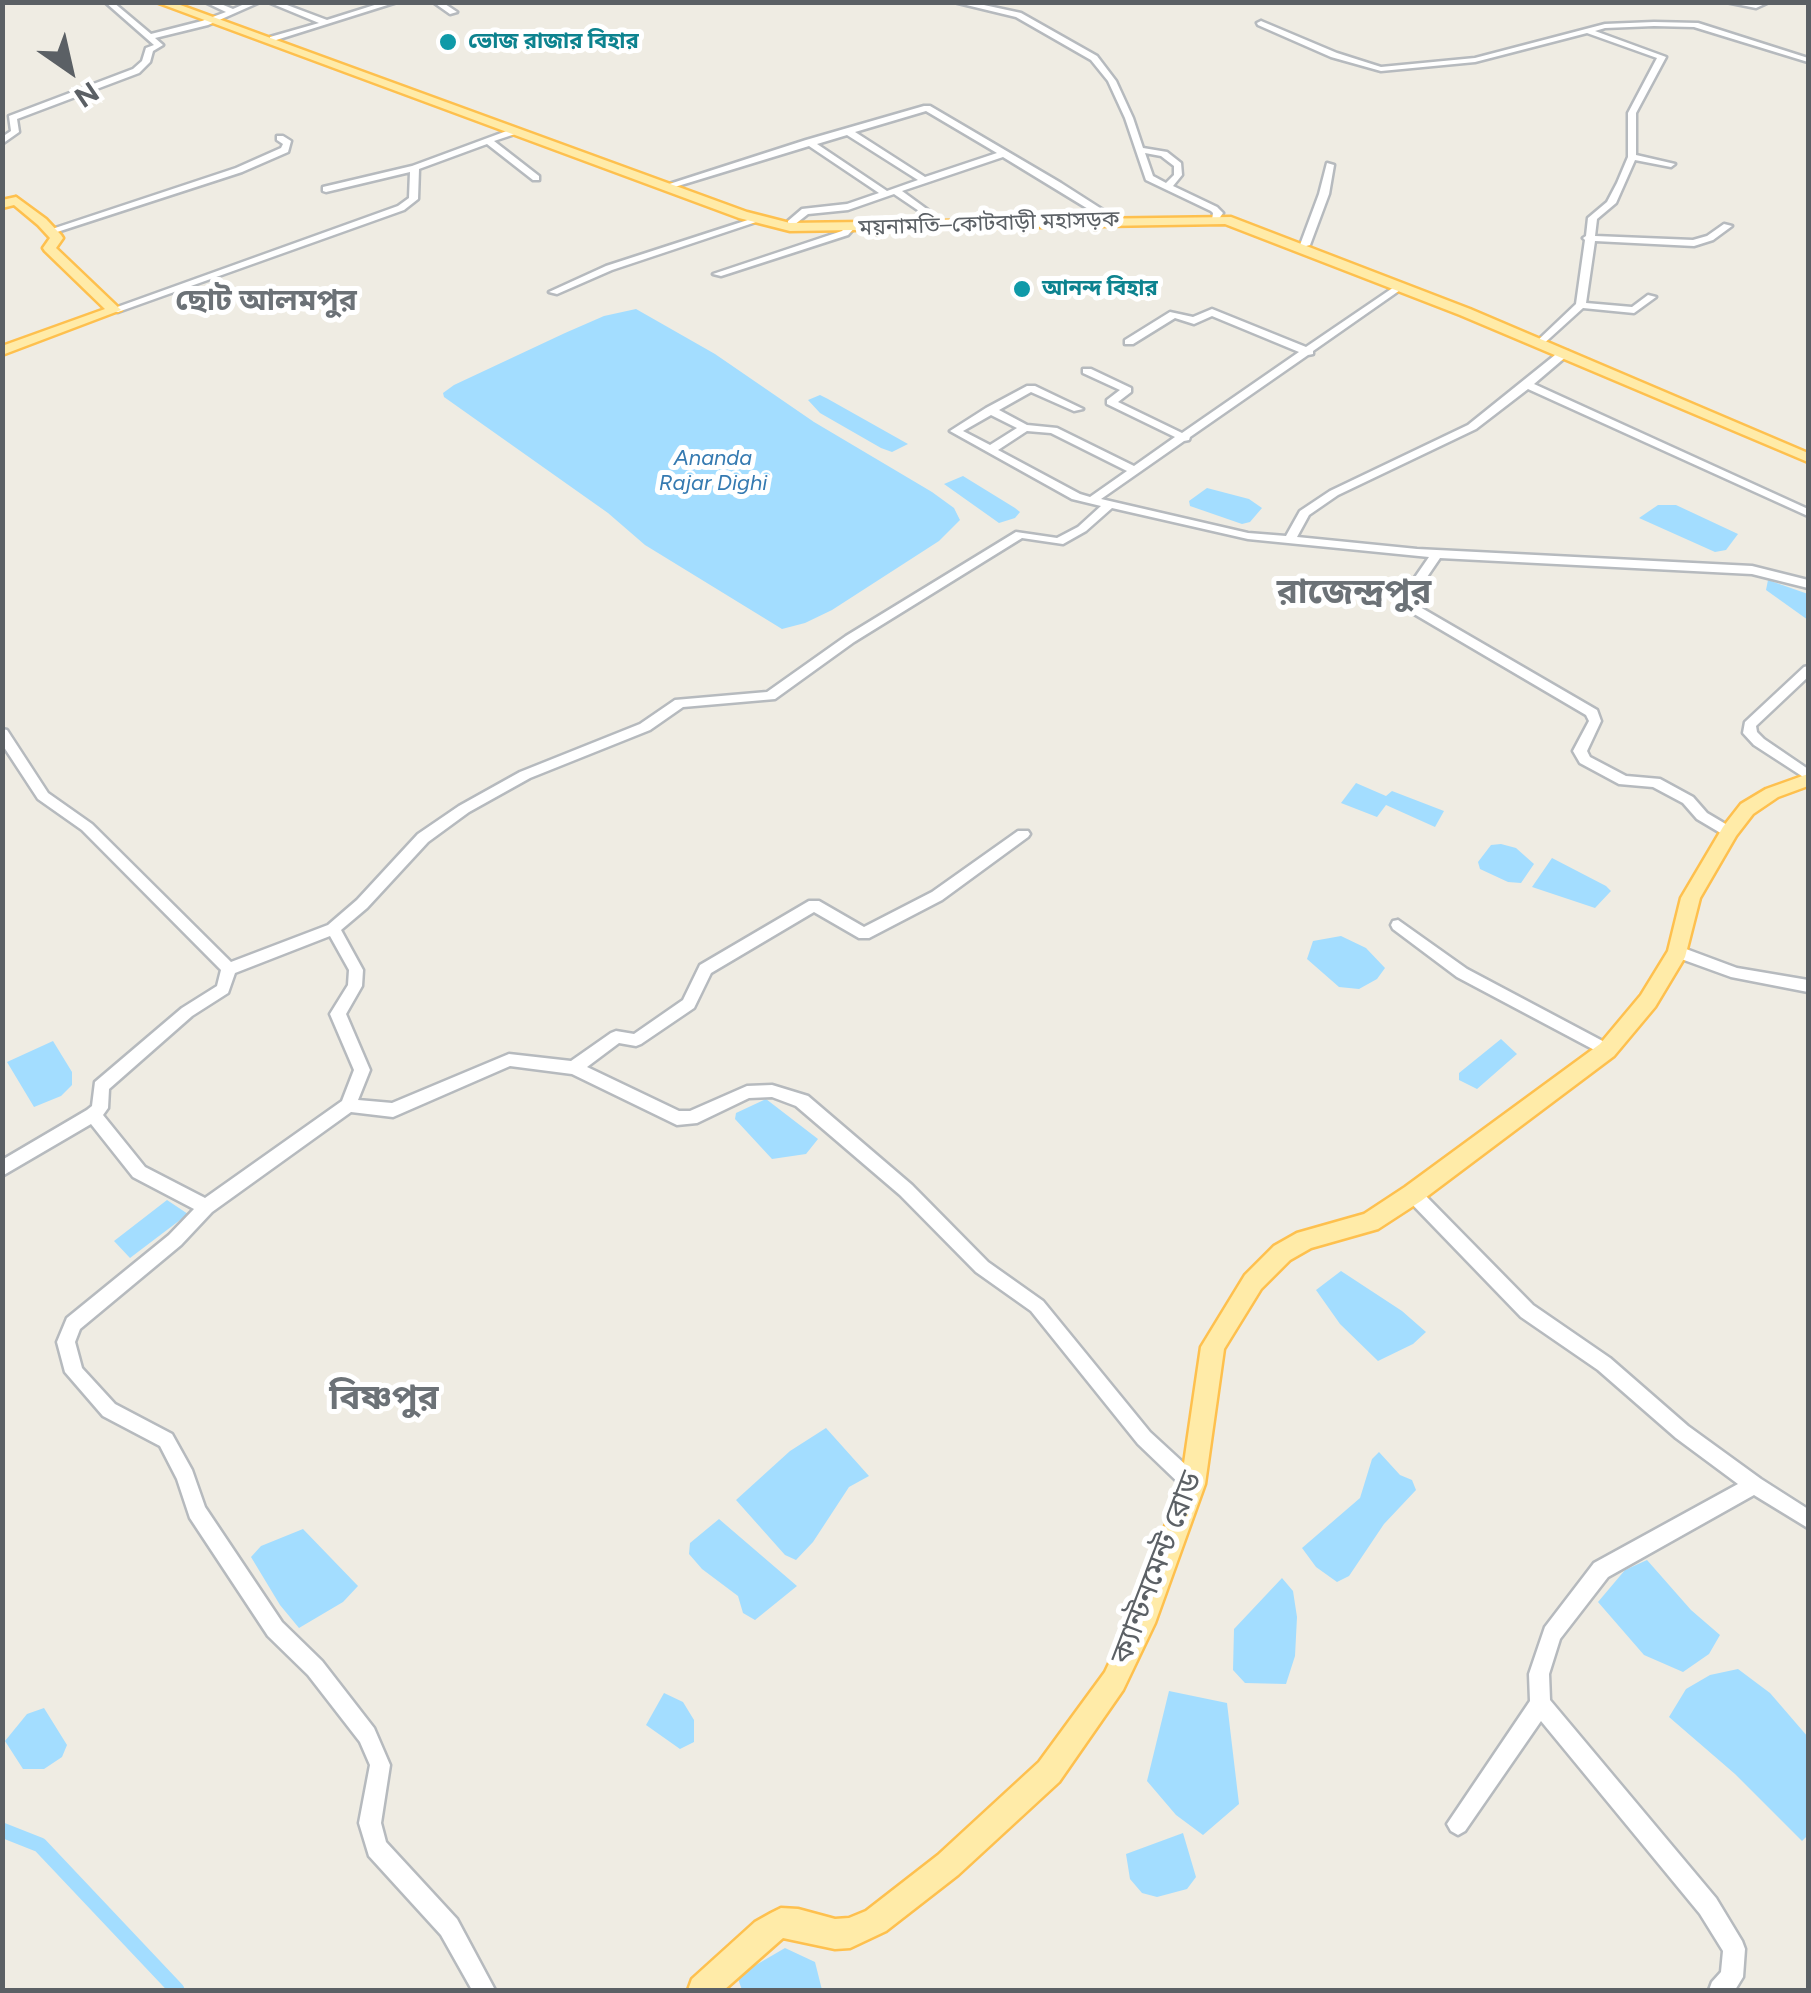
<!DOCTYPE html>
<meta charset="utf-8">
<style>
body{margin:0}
#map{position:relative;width:1811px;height:1993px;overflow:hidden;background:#efece3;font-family:Figtree,sans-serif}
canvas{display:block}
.frame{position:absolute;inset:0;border:5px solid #5b6065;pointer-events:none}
.north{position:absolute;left:20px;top:20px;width:100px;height:100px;-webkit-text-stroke:8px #fff;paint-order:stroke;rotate:146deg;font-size:28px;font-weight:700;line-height:40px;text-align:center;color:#5b6065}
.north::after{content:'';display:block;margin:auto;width:35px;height:45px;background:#5b6065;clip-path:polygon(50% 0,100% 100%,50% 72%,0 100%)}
</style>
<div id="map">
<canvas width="1811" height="1993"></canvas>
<div class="frame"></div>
<div class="north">N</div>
</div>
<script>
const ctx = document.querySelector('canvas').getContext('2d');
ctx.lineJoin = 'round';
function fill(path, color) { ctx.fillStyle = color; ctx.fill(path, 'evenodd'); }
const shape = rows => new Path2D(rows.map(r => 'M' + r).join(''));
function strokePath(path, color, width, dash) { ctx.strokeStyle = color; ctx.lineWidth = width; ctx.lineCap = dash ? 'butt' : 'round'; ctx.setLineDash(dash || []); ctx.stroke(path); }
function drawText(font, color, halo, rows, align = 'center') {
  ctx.font = font + ' Figtree,"Noto Sans Bengali",sans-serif'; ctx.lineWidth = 10; ctx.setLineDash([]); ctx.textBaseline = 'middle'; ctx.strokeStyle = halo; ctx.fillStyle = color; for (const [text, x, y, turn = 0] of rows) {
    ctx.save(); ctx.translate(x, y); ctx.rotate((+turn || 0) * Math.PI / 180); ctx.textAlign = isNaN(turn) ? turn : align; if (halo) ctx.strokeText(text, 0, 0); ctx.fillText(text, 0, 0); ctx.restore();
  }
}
const water = shape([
 [636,309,715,354,814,422,932,492,954,508,960,520,939,541,832,610,805,623,782,629,645,545,608,513,444,397,443,393,454,385,565,333,604,316],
 [820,395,828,399,908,444,892,452,881,448,820,413,808,400],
 [963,476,1015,508,1020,512,1015,518,999,523,944,484],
 [1207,488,1249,499,1262,508,1250,522,1242,524,1190,506,1189,501],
 [1658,505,1676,505,1738,534,1726,550,1715,552,1639,518],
 [1768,580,1808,594,1808,620,1766,590],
 [1356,783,1386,796,1392,791,1444,811,1435,827,1386,805,1377,817,1341,803],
 [1501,844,1516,848,1534,864,1521,883,1508,882,1480,869,1478,862,1491,845],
 [1552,858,1606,886,1611,891,1595,908,1532,887],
 [1341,936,1366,948,1385,968,1377,979,1359,989,1339,987,1307,959,1313,941],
 [1501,1039,1517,1054,1477,1089,1459,1080,1459,1073],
 [53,1041,72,1072,72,1085,61,1096,34,1107,7,1062],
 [766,1099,818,1139,806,1154,772,1159,735,1119,736,1113],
 [167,1200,188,1214,130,1258,114,1241],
 [1341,1271,1402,1311,1426,1332,1413,1344,1378,1361,1340,1324,1316,1290],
 [826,1428,869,1476,849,1487,813,1542,796,1560,785,1555,736,1500,790,1451],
 [1379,1452,1400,1475,1412,1480,1416,1490,1384,1524,1349,1576,1337,1582,1316,1567,1302,1548,1360,1498,1372,1459],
 [719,1519,797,1586,755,1620,743,1613,738,1596,702,1569,689,1554,690,1543],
 [303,1529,358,1586,343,1602,299,1628,280,1605,251,1557,261,1546],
 [1647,1560,1691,1610,1720,1635,1709,1654,1683,1672,1644,1655,1598,1602,1625,1570],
 [1282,1578,1293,1591,1297,1617,1295,1656,1286,1684,1245,1683,1233,1670,1234,1629],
 [1738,1669,1770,1693,1808,1737,1808,1835,1802,1841,1735,1774,1669,1717,1686,1689,1710,1675],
 [1169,1691,1227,1703,1239,1804,1203,1835,1176,1815,1147,1781],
 [664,1693,683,1702,694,1720,694,1742,680,1749,646,1725],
 [44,1708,67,1745,62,1757,44,1769,23,1769,5,1741,27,1714],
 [1183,1833,1196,1877,1187,1889,1157,1897,1142,1893,1130,1879,1126,1854],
 [785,1948,815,1962,822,1990,742,1990,737,1976]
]);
const canal = shape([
 [2,1830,40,1845,177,1990]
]);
const minor = shape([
 [105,2,113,2,151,34,202,21,226,12,205,2,216,2,233,9,249,2,260,2,208,25,155,38,163,45,153,51,150,62,139,73,17,119,19,132,2,144,2,137,11,131,9,116,133,69,142,61,146,48,154,45,105,2],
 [268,2,279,2,327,20,384,2,397,2,273,41,270,41,270,37,319,23,268,2],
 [433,2,442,2,457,12,450,14,433,2],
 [954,2,970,2,1021,13,1097,56,1116,81,1133,118,1143,148,1167,152,1181,163,1182,175,1173,186,1217,207,1223,213,1218,220,1212,220,1213,213,1211,211,1146,180,1125,118,1108,81,1091,60,1016,17,954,2],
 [1145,153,1161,156,1174,166,1174,175,1166,183,1153,176,1145,153],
 [1726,2,1755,4,1769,2,1756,8,1726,2],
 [1261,21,1337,53,1381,67,1475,58,1605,24,1654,22,1698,23,1808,58,1808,62,1694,27,1654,26,1605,28,1595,31,1666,57,1636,113,1636,155,1675,164,1671,167,1635,160,1616,203,1597,219,1595,236,1693,240,1707,236,1724,224,1732,226,1713,240,1694,246,1595,241,1586,303,1632,307,1648,295,1656,297,1634,313,1583,308,1540,347,1535,344,1536,342,1576,304,1585,240,1583,238,1586,236,1588,218,1607,202,1617,183,1628,157,1628,113,1657,58,1587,33,1475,62,1381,71,1331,57,1258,25,1257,23,1261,21],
 [924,106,930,106,1061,183,1111,215,1112,221,1104,223,1103,218,1003,157,902,191,928,210,930,212,925,215,894,194,848,210,808,214,794,225,788,225,788,221,802,209,847,204,879,193,809,146,668,189,660,187,806,140,924,106],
 [926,111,997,153,925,177,855,132,926,111],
 [847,135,918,180,887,191,817,144,847,135],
 [512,129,516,132,515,134,494,141,539,176,539,180,533,180,487,144,419,169,418,199,404,210,118,312,109,310,398,206,409,198,410,172,326,192,323,191,323,187,412,166,512,129],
 [277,136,283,136,291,141,288,152,242,172,54,233,46,231,236,168,281,148,283,144,277,140,277,136],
 [1327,163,1334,165,1329,194,1310,245,1302,247,1300,245,1319,194,1327,163],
 [754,218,762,220,612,270,557,294,549,292,606,266,754,218],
 [849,223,857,225,848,235,721,276,713,274,842,231,849,223],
 [1400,283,1405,286,1403,288,1313,351,1313,354,1308,355,1190,437,1189,440,1184,441,1101,499,1248,533,1286,536,1300,511,1330,491,1468,425,1560,351,1568,351,1568,355,1534,384,1808,509,1808,516,1528,389,1476,429,1338,495,1309,515,1297,537,1417,549,1752,566,1808,580,1808,588,1752,574,1440,558,1412,599,1413,603,1597,710,1601,721,1587,751,1590,757,1626,776,1660,779,1693,797,1707,813,1734,829,1736,832,1734,835,1724,835,1697,819,1683,803,1653,787,1619,784,1580,763,1573,751,1589,721,1586,715,1404,608,1400,599,1429,557,1248,539,1112,508,1086,531,1063,544,1022,538,854,642,775,699,683,707,650,730,530,778,469,812,428,842,367,908,341,930,363,970,362,986,346,1014,370,1070,358,1100,392,1103,509,1054,571,1061,611,1033,616,1031,634,1034,683,1000,700,965,809,901,819,901,864,927,932,892,1018,831,1028,831,1030,834,1028,837,942,900,869,938,859,938,814,912,711,973,694,1008,641,1044,636,1046,619,1043,587,1067,679,1111,690,1111,747,1086,772,1085,808,1096,912,1185,988,1262,1043,1301,1150,1432,1200,1478,1202,1484,1200,1490,1193,1493,1186,1490,1138,1444,1031,1311,976,1272,900,1195,796,1106,772,1097,749,1098,697,1123,677,1125,572,1074,510,1066,393,1117,351,1112,212,1212,181,1245,80,1329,75,1342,82,1368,115,1404,172,1434,192,1470,205,1507,282,1622,322,1661,374,1728,390,1765,381,1823,386,1842,457,1919,495,1990,472,1990,441,1935,369,1856,359,1823,370,1765,360,1742,308,1675,268,1636,190,1518,177,1479,160,1446,103,1416,65,1372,57,1342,67,1318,169,1235,194,1209,133,1177,91,1124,2,1176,2,1160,87,1110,92,1106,95,1082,182,1008,217,986,221,970,82,830,38,799,2,744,2,729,7,730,48,793,92,824,231,962,328,925,357,900,418,834,459,806,520,772,640,724,675,700,767,692,846,636,1016,532,1057,538,1078,527,1101,506,1072,499,950,431,986,408,1027,386,1035,386,1083,409,1074,411,1031,392,999,410,1027,425,1057,428,1134,466,1175,437,1107,404,1107,400,1120,390,1083,373,1083,369,1091,369,1131,388,1131,392,1118,402,1182,433,1299,352,1212,316,1194,324,1175,318,1133,344,1125,344,1125,340,1170,312,1193,317,1212,309,1306,347,1400,283],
 [991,415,1017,428,990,445,963,431,991,415],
 [1027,431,1051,433,1127,471,1090,497,1080,494,998,450,1027,431],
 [330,936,349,970,348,985,330,1014,354,1070,342,1101,205,1198,145,1167,103,1115,108,1108,109,1089,192,1016,228,993,235,973,330,936],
 [1808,666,1808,677,1756,726,1757,732,1764,739,1808,769,1808,780,1754,745,1743,733,1745,722,1804,667,1808,666],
 [1398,920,1467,969,1612,1046,1615,1050,1612,1054,1602,1054,1457,977,1393,929,1391,925,1393,921,1398,920],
 [1678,946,1737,968,1808,980,1808,992,1731,977,1673,956,1671,952,1673,948,1678,946],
 [1413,1187,1419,1189,1533,1305,1610,1358,1688,1426,1761,1479,1808,1509,1808,1528,1754,1495,1608,1577,1560,1639,1549,1674,1550,1700,1716,1898,1742,1941,1745,1949,1743,1977,1735,1990,1709,1990,1712,1982,1721,1972,1723,1951,1700,1914,1541,1721,1465,1831,1458,1835,1451,1831,1447,1824,1530,1701,1529,1674,1545,1627,1594,1563,1738,1484,1676,1438,1598,1370,1521,1317,1407,1199,1405,1194,1407,1189,1413,1187]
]);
const major = shape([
 [156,2,172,2,747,212,790,223,1231,217,1470,309,1808,453,1808,462,1460,315,1225,224,790,231,739,218,156,2],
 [16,197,46,219,61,235,63,238,56,248,121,310,2,355,2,346,105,309,45,251,43,248,50,238,38,225,14,205,2,208,2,200,16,197],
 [1808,774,1808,786,1778,797,1753,814,1736,836,1700,898,1685,957,1655,1007,1614,1056,1421,1201,1378,1229,1311,1248,1290,1260,1261,1289,1224,1349,1205,1484,1155,1623,1123,1690,1059,1782,958,1875,886,1931,850,1948,835,1949,783,1938,724,1990,688,1990,692,1979,755,1922,771,1913,781,1908,798,1909,835,1919,849,1918,866,1911,938,1855,1039,1762,1105,1672,1131,1617,1181,1484,1201,1347,1245,1275,1274,1246,1297,1233,1364,1214,1405,1187,1600,1044,1641,995,1668,951,1681,898,1723,827,1741,804,1766,789,1808,774]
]);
const markers = [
 [448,42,10,"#0f9aa8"],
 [1022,289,10,"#0f9aa8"]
];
const farCulturenames = [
 ["ভোজ রাজার বিহার",468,42],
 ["আনন্দ বিহার",1042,289]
];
const farStreetnames = [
 ["ময়নামতি–কোটবাড়ী মহাসড়ক",989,224,-2]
];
const farWaternames = [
 ["Ananda",713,459],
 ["Rajar Dighi",713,484]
];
const farDistrictnames = [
 ["ছোট আলমপুর",266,301]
];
const nearStreetnames = [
 ["ক্যান্টনমেন্ট রোড",1157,1568,-69]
];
const districtNames = [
 ["রাজেন্দ্রপুর",1354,593],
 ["বিষ্ণপুর",384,1399]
];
fill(water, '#a3ddff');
strokePath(canal, '#a3ddff', 15);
strokePath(minor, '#b6babe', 5);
strokePath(major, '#fec04e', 5);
fill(minor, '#fff');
fill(major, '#ffeba8');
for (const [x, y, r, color] of markers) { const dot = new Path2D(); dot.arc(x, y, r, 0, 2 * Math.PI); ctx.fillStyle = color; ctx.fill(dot); strokePath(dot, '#fff', 4); }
drawText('bold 22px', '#0d838f', '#fff', farCulturenames, 'left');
drawText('22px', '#5b6065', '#fff', farStreetnames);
drawText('italic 22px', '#357ab1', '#fff', farWaternames);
drawText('bold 30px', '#6c7277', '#fff', farDistrictnames);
drawText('30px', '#5b6065', '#fff', nearStreetnames);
drawText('bold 35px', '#6c7277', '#fff', districtNames);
</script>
